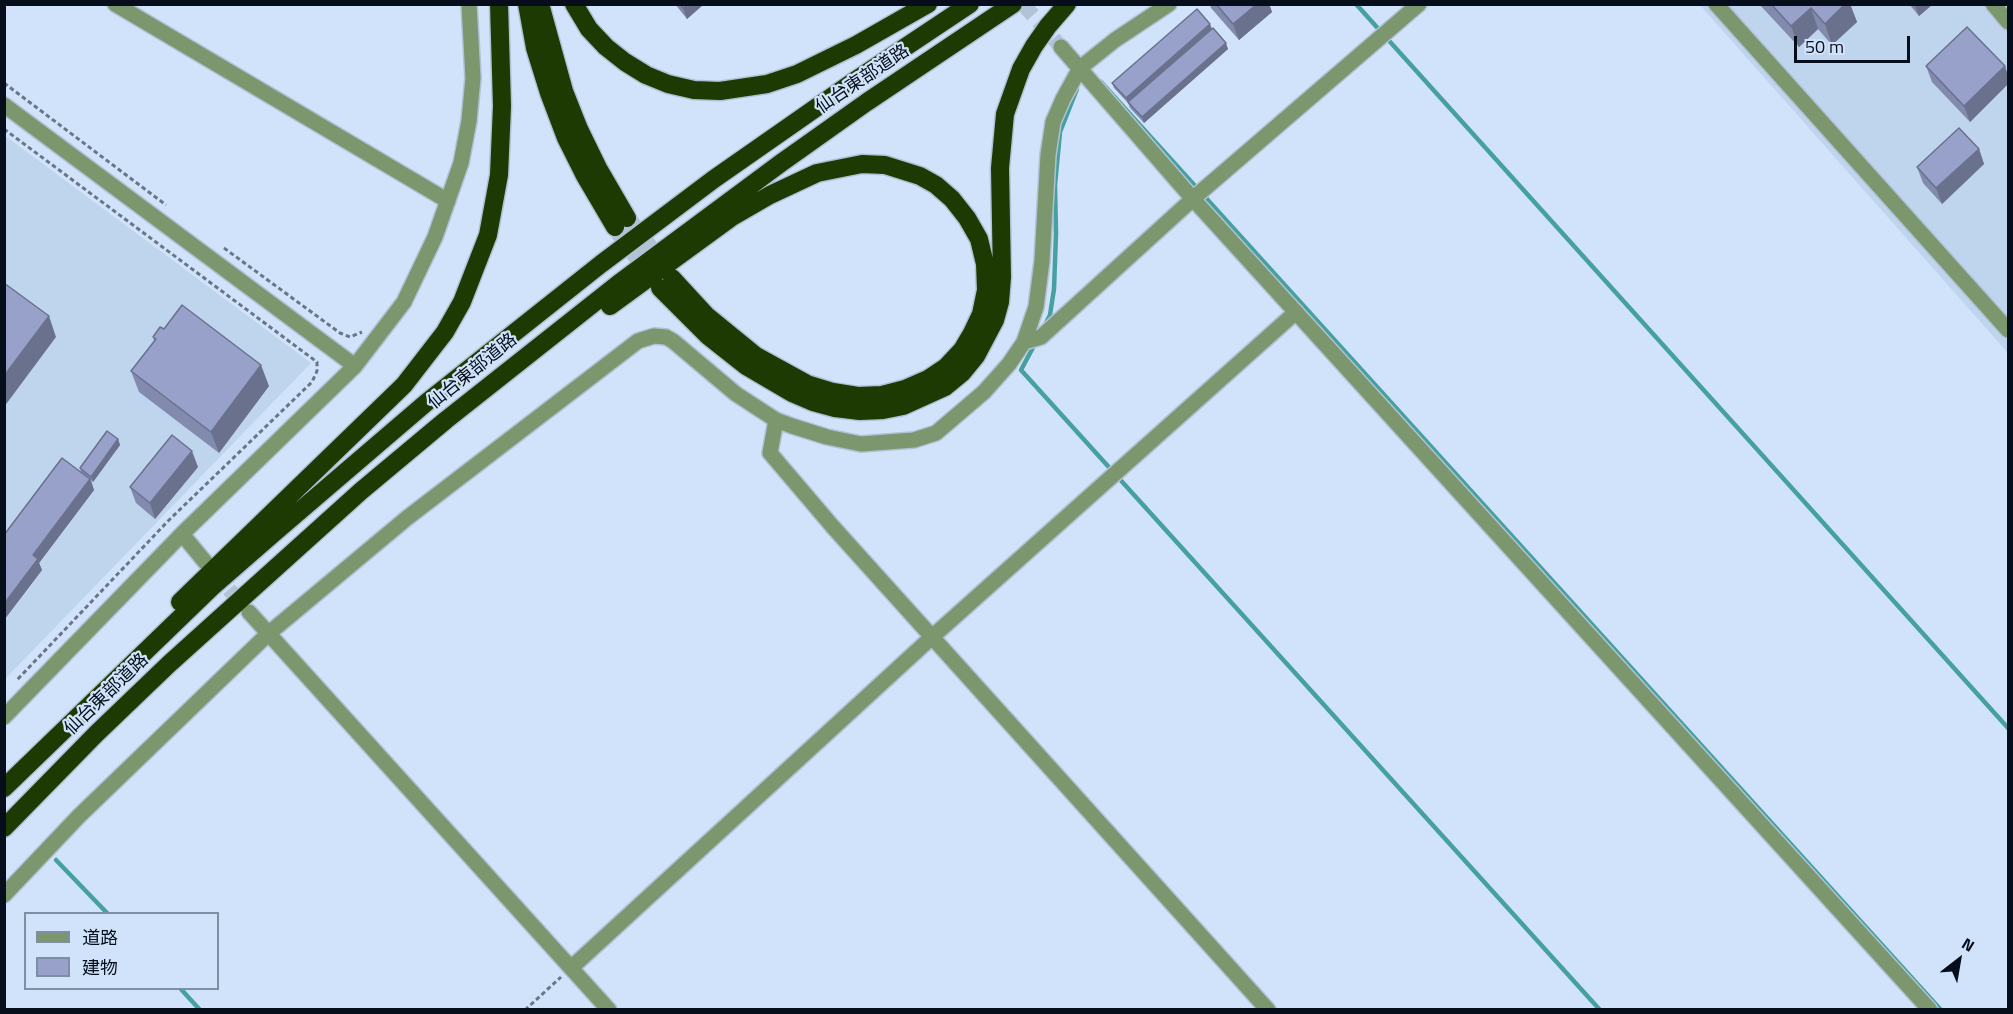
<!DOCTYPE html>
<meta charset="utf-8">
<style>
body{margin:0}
#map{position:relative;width:2013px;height:1014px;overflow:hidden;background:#d1e3fa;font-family:"Titillium Web","Noto Sans JP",sans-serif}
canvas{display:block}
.frame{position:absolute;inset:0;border:6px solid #050e1a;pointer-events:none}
.legend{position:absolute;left:24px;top:912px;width:195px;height:78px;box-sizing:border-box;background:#d1e3fa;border:2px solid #7f8ea0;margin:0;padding:8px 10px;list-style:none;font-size:18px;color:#050e1a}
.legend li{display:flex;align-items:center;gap:12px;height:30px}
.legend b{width:30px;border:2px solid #7f8ea0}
.north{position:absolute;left:1929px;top:930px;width:60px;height:60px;-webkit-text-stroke:4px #d1e3fa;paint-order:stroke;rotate:31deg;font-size:16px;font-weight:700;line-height:24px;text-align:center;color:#050e1a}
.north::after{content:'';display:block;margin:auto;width:21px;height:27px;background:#050e1a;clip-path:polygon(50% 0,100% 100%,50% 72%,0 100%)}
.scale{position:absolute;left:1794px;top:36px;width:116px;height:27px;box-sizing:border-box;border:3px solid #050e1a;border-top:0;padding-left:8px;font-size:18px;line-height:21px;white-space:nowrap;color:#050e1a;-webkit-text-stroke:4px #d1e3fa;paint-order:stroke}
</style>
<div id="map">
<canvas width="2013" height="1014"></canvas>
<div class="frame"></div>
<ul class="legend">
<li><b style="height:8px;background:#7c966d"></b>道路</li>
<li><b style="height:16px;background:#97a1ca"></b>建物</li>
</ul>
<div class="north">N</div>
<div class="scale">50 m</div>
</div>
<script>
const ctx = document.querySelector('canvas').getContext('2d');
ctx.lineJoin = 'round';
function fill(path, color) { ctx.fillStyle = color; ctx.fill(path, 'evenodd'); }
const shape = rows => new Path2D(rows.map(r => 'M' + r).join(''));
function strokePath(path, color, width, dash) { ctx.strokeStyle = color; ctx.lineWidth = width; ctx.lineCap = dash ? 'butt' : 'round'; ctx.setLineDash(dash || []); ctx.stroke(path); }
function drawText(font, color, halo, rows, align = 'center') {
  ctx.font = font + ' "Titillium Web","Noto Sans JP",sans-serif'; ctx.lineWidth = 4.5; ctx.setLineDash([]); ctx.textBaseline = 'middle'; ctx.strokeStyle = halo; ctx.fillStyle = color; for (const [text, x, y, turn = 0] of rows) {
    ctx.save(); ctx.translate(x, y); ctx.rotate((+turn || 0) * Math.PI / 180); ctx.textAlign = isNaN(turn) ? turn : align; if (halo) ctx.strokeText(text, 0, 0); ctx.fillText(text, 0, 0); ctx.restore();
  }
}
const built = shape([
 [1700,5,2008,5,2008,353],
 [4,135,311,363,5,679,4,679]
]);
const stream = shape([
 [1356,4,2008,728],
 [1101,82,1941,1010],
 [1044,327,1050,315,1054,289,1056,234,1055,185,1060,132,1077,89],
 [1036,342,1021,370,1600,1010],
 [56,860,108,914],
 [180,988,200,1010]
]);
const minorTunnel = shape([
 [1023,4,1061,47],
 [214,572,245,608]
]);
const highwayTunnel = shape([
 [627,218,664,267],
 [615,227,652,277]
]);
const path = shape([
 [4,83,166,205],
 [4,129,317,362,317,371,312,382,169,520,16,681],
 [224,248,340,333,350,337,362,332],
 [525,1010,561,977]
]);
const minor = shape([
 [115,4,448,201],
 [1716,4,2008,330],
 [1993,4,2008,22],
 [1061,47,1193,199,1930,1010],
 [4,105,355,366],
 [1024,342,1041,337,1196,196,1419,4],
 [776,420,770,453,833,527,1268,1010],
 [182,534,206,563],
 [249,612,609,1010],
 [4,717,182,534,355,366,404,302,435,237,461,163,469,121,473,78,469,4],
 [4,895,79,816,268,634,407,518,638,341,654,336,666,337,673,341,736,394,776,420,792,426,827,437,861,444,914,440,936,433,984,392,1009,364,1024,342,1036,307,1042,261,1048,155,1053,122,1063,99,1080,68,1115,40,1169,4],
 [571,968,932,637,1296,312]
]);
const highway = shape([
 [527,4,535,48,549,93,566,138,585,176,615,227],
 [540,4,564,91,579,129,598,168,627,218],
 [574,4,589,29,606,47,625,62,646,75,668,84,694,90,720,91,767,84,797,74,856,45,928,4],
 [660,288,708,336,746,366,792,393,813,402,835,408,860,411,883,410,903,406,945,387,962,373,976,356,995,320,1000,302,1002,277,1000,168,1005,114,1021,69,1034,46,1048,26,1067,4],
 [610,306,732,217,770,195,817,173,862,164,885,165,920,176,936,185,952,199,967,218,979,239,985,264,986,290,981,314,972,333,962,350,946,367,928,379,905,389,882,395,858,396,833,392,807,384,756,356,707,316,672,278],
 [180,602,404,385,445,332,462,302,488,235,499,175,502,106,499,4],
 [4,788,212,587,274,533,427,402,601,264,714,179,853,82,970,4],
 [4,828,96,734,169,664,361,491,446,420,618,284,781,163,867,102,1013,4]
]);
const wall = shape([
 [675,4,704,4,687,19],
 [1210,4,1269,4,1272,12,1239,40,1211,8],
 [1759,4,1850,4,1857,22,1832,45,1818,29,1799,47],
 [1909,4,1933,4,1919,16],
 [1212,29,1228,49,1144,123,1130,108,1128,103,1114,88,1112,83],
 [1926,66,2005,66,2008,76,2008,84,1970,122,1932,82],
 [1979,149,1984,164,1942,204,1923,183,1917,167],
 [164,329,269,386,219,453,139,392,131,371,154,341,153,337],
 [118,439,120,445,93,482,91,480,94,490,39,563,42,570,4,620,4,535,81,472,80,468],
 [198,467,155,519,136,503,130,487]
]);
const shadedWall = shape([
 [688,4,704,4,687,19,683,8],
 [1257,4,1269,4,1272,12,1239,40,1233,24],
 [1845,4,1850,4,1857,22,1832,45,1825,24],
 [1917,4,1933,4,1919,16,1915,6],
 [1811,8,1818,29,1799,47,1791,26],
 [1210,24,1212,29,1128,103,1126,98],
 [1226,43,1228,49,1144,123,1142,117],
 [2005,66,2008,76,2008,84,1970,122,1964,106],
 [1979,149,1984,164,1942,204,1936,188],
 [49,316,56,337,4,407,4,376],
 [261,365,269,386,219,453,211,432],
 [118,439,120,445,93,482,91,477],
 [192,451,198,467,155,519,150,503],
 [90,479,94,490,39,563,42,570,4,620,4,604,33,555]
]);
const building = shape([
 [680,4,688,4,683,8,680,4],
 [1216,4,1257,4,1233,24,1216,4],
 [1771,4,1845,4,1825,24,1811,8,1791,26,1771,4],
 [1197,9,1210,24,1126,98,1112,83,1197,9],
 [1967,27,2005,66,1964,106,1926,66,1967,27],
 [1213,28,1226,43,1142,117,1128,102,1213,28],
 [1959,128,1979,149,1936,188,1917,167,1959,128],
 [4,283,49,316,4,376,4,283],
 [182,305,261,365,211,432,131,371,156,339,153,337,160,327,164,329,182,305],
 [107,431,118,439,91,477,80,468,107,431],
 [172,435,192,451,150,503,130,487,172,435],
 [62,458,90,479,33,555,38,559,4,604,4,535,62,458]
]);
const streetNames = [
 ["仙台東部道路",863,80,-34],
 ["仙台東部道路",473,372,-39],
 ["仙台東部道路",107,695,-44]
];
fill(built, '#bfd4ed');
strokePath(stream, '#46a09f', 4.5);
strokePath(minorTunnel, '#b2c3d8', 15, [15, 8]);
strokePath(highwayTunnel, '#b2c3d8', 18, [18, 9]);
strokePath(minor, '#b0c1d6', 18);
strokePath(highway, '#b0c1d6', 21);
strokePath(path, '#697687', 3, [4.5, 3]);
strokePath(minor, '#7c966d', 15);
strokePath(highway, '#1d3a02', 18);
fill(wall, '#828aae');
fill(shadedWall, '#6a718d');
fill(building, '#97a1ca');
strokePath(building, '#6a718d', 1.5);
drawText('18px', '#050e1a', '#d1e3fa', streetNames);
</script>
